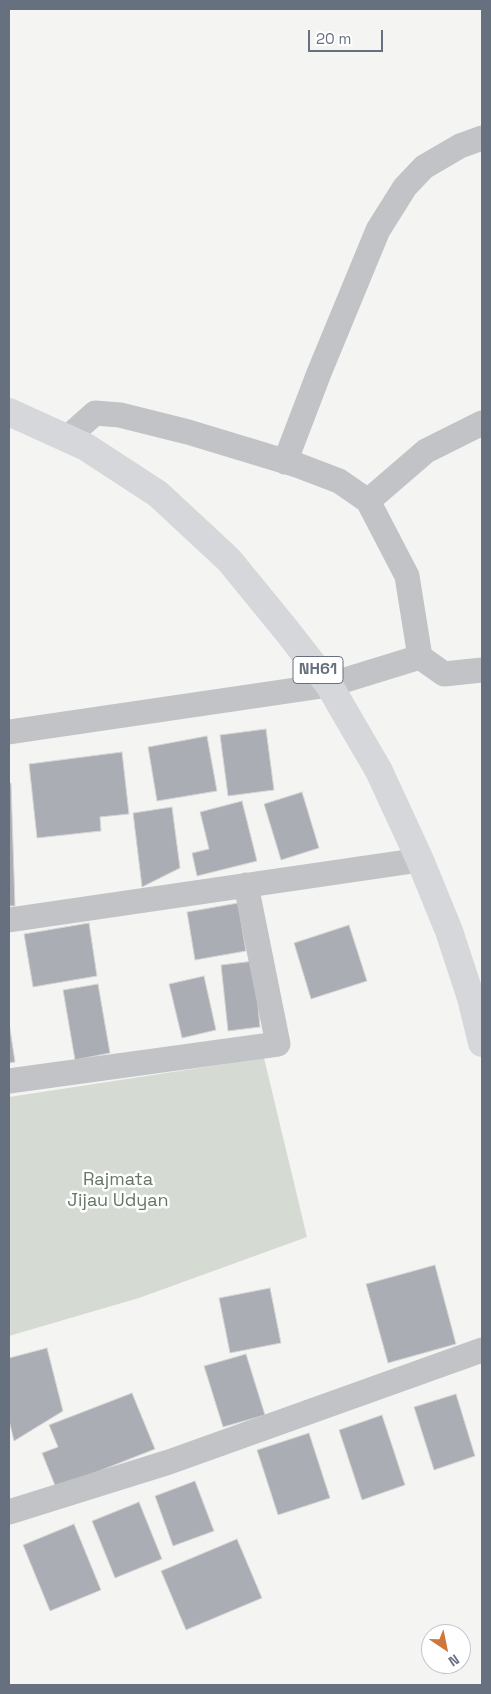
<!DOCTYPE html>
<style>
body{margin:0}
#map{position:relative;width:491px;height:1694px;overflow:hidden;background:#f4f5f2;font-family:"Space Grotesk",sans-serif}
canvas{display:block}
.frame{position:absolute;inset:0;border:10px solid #67707f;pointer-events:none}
.north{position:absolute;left:421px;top:1624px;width:50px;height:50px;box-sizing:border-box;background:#fff;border:1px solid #c2c6cc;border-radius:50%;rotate:146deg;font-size:14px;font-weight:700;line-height:20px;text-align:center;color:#67707f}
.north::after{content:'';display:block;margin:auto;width:18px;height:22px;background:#cd783a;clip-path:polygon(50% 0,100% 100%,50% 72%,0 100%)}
.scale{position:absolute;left:308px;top:30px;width:75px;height:22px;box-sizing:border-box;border:2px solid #67707f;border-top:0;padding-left:6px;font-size:15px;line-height:18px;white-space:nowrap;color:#67707f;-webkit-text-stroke:4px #fff;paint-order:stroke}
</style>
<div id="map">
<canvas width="491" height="1694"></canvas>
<div class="frame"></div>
<div class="north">N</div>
<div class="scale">20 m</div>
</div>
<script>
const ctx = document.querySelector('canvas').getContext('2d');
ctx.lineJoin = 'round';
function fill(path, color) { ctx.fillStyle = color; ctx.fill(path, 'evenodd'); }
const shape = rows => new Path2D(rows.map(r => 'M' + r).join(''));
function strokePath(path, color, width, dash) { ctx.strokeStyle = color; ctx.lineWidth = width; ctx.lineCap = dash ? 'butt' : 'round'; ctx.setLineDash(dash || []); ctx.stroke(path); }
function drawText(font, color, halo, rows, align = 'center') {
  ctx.font = font + ' "Space Grotesk",sans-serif'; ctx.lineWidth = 5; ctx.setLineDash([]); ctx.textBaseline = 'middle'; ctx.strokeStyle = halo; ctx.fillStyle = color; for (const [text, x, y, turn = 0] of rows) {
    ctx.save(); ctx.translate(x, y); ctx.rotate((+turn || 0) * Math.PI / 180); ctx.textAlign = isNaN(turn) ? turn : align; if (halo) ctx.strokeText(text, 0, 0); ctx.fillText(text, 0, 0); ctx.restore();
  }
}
const green = shape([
 [264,1058,307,1237,139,1298,9,1336,9,1097]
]);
const building = shape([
 [266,729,274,790,228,796,220,735,266,729],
 [207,736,217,791,157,801,148,747,207,736],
 [122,752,129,814,100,817,101,831,37,838,29,764,122,752],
 [9,783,11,783,15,906,9,906,9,783],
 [302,792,319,848,281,860,264,804,302,792],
 [242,801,257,861,197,876,192,853,209,849,200,812,242,801],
 [172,807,180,868,142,887,133,813,172,807],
 [238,903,246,951,195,960,187,912,238,903],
 [89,923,97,976,33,987,24,934,89,923],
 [349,925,367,981,311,999,294,943,349,925],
 [254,961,260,1027,228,1031,221,965,254,961],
 [204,976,216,1030,182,1038,169,984,204,976],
 [98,984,110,1053,75,1060,63,990,98,984],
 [9,1022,15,1062,9,1063,9,1022],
 [435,1265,456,1344,388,1363,366,1284,435,1265],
 [270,1288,281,1343,230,1353,219,1298,270,1288],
 [47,1348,63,1411,14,1441,9,1420,9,1358,47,1348],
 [246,1354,265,1415,223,1427,204,1366,246,1354],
 [132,1393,155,1449,56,1488,42,1453,58,1447,49,1425,132,1393],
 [456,1394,475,1456,434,1470,414,1407,456,1394],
 [382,1415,405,1485,362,1500,339,1430,382,1415],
 [309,1433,330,1498,278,1515,257,1450,309,1433],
 [195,1481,214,1531,173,1546,155,1496,195,1481],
 [139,1502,162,1559,115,1578,92,1521,139,1502],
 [74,1524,101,1590,50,1611,23,1545,74,1524],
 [237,1539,262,1598,186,1630,161,1571,237,1539]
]);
const minor = shape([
 [67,438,95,413,120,415,188,432,297,465,339,481,368,501,407,576,420,657,444,674,482,670],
 [285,462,319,373,378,230,405,187,424,167,460,146,482,138],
 [368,501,426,451,482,423],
 [9,732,329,685,420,657],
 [9,920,420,860],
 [9,1081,278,1044,246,885],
 [9,1512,169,1462,482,1350]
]);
const trunk = shape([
 [9,412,86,447,158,494,229,560,287,631,329,685,379,771,420,860,449,931,471,998,482,1043]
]);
const shields = [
 [318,670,50]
];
const shieldNames = [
 ["NH61",318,670]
];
const parkNames = [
 ["Rajmata",118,1180],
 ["Jijau Udyan",118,1201]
];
fill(green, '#d5dbd3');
fill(building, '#aaaeb4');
strokePath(building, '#d6d6d4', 1);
strokePath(minor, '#c1c3c6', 25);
strokePath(trunk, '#d5d7db', 28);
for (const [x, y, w] of shields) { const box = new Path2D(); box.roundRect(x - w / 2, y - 13.5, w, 27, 4); ctx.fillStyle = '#fff'; ctx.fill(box); strokePath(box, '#67707f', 1); }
drawText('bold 16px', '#67707f', null, shieldNames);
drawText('18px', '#667765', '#fff', parkNames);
</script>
